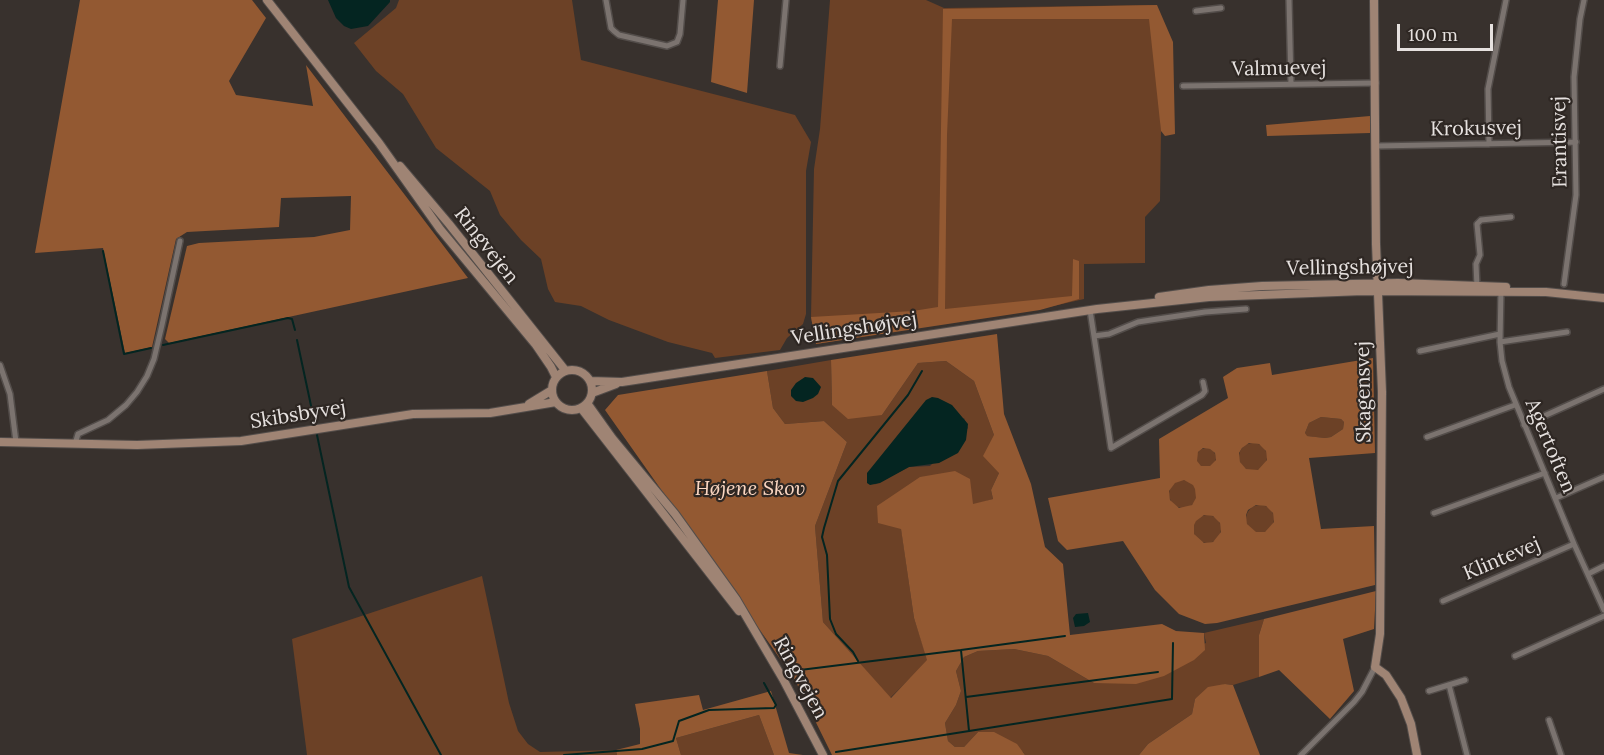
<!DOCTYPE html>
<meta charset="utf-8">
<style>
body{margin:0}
#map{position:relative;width:1604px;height:755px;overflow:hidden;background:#38312d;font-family:Lora,serif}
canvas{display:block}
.scale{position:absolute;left:1397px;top:24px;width:96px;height:27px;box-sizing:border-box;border:3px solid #e6e1df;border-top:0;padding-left:8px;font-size:18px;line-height:21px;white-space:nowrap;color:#e6e1df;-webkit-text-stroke:4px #2e2723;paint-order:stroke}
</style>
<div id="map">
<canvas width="1604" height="755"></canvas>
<div class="scale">100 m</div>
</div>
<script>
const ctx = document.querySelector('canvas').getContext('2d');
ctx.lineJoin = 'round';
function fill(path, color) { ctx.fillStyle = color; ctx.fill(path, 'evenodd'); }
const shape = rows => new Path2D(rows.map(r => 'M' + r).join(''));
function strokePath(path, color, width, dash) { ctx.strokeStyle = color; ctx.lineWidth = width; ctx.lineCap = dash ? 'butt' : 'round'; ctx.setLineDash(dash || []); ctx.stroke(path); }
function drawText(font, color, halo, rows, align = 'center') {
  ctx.font = font + ' Lora,serif'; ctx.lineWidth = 4.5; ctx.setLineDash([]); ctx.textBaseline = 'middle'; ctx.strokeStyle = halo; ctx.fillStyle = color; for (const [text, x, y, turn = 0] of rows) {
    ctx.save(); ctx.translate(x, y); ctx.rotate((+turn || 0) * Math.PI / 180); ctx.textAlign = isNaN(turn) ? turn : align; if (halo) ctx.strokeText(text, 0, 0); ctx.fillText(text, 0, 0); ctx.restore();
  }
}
const green = shape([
 [399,0,572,0,581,60,795,115,811,142,806,171,806,314,803,324,787,338,780,350,715,358,712,353,668,342,609,320,581,306,555,302,548,289,541,259,521,240,500,215,490,191,436,148,403,94,376,71,354,43,396,8],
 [830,0,926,0,944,8,1157,5,1161,131,1160,201,1145,217,1145,263,1084,264,1084,299,1049,307,816,344,811,317,814,169,820,129],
 [831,360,832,405,882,415,918,363,946,361,974,381,994,435,999,473,991,490,993,499,901,528,914,618,928,661,890,698,823,622,815,526,847,442,824,421,785,424,773,408,767,371],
 [964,418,968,428,930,466,909,467,874,485],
 [1321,417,1341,419,1344,422,1343,429,1331,437,1325,438,1306,436,1305,433,1309,423],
 '1239 457a14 14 0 1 1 28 0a14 14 0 1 1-28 0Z',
 '1196 458a10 10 0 1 1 20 0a10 10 0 1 1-20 0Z',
 '1169 494a14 14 0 1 1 28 0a14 14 0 1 1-28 0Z',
 '1246 519a14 14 0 1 1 28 0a14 14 0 1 1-28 0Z',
 '1193 529a14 14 0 1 1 28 0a14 14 0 1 1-28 0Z',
 [482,576,509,703,518,731,528,744,540,752,616,750,617,755,307,755,292,639],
 [1264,619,1259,635,1259,677,1233,685,1225,684,1195,699,1192,714,1148,744,1139,755,1025,755,1023,752,978,732,964,747,955,747,948,741,945,723,956,705,961,691,956,671,964,657,978,651,1014,649,1048,656,1094,683,1206,643,1204,633],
 [759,715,774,755,681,755,676,738]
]);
const forest = shape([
 [80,0,252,0,266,18,229,81,236,95,313,106,306,65,468,278,169,343,165,339,187,246,199,243,314,237,350,230,351,196,281,198,279,227,187,232,176,239,152,347,125,353,103,248,35,253],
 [718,0,754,0,747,93,711,82],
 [1157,5,1173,42,1175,134,1165,136,1161,131,1149,19,952,19,947,135,945,309,1072,296,1073,259,1079,261,1079,299,1040,310,816,344,811,317,913,311,938,307,943,9],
 [1370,116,1370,133,1267,136,1266,125],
 [997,334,1004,414,1031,484,1045,547,1063,564,1070,635,1162,624,1176,631,1204,633,1205,650,1194,660,1164,676,1136,684,1094,683,1048,656,1014,649,978,651,964,657,956,671,961,691,956,705,945,723,948,741,955,747,964,747,978,732,994,732,1017,744,1025,755,832,755,795,680,605,410,618,395,767,371,773,408,785,424,824,421,847,442,815,526,823,622,891,698,927,660,914,618,901,529,878,523,877,506,920,477,955,471,970,479,973,504,993,499,991,490,999,473,983,456,994,435,974,381,946,361,918,363,882,415,848,419,832,405,831,360],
 [1373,358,1375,453,1309,458,1321,529,1374,526,1375,585,1217,623,1205,624,1179,614,1155,590,1123,541,1067,550,1058,541,1048,498,1160,478,1159,439,1228,398,1223,377,1237,368,1270,363,1272,375],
 [1321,417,1341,419,1344,422,1343,429,1331,437,1325,438,1307,436,1305,433,1309,423],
 [1249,443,1259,444,1266,451,1267,460,1258,470,1246,469,1240,462,1239,453,1242,448],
 [1203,448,1210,449,1215,453,1216,460,1210,466,1201,466,1197,461,1198,452],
 [1184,480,1193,485,1195,489,1196,498,1192,505,1179,508,1170,500,1169,491,1175,483],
 [1256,505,1266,506,1273,513,1274,522,1265,532,1256,532,1247,524,1246,515,1248,510],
 [1204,515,1213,516,1220,523,1221,532,1213,542,1204,543,1194,534,1194,525,1196,521],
 [1376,591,1374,629,1343,639,1354,691,1330,719,1279,670,1259,677,1259,635,1264,619],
 [1225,684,1233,685,1260,755,1139,755,1148,744,1192,714,1195,699,1208,687],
 [771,691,789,753,803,755,774,755,759,715,676,738,681,755,617,755,616,750,640,744,640,729,635,704,699,695,703,710]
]);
const water = shape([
 [328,0,390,0,390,2,368,26,351,29,344,26,336,18],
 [805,377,813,378,821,387,818,394,813,398,803,402,796,401,791,396,791,390,796,383],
 [932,397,938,398,952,405,968,424,966,440,958,453,939,463,909,467,880,483,870,485,867,483,867,473,926,400],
 [1088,613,1090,622,1084,626,1075,627,1073,618,1076,614]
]);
const stream = shape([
 [103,251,124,354,151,348],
 [297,340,313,415],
 [163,345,288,318,292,319,295,330],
 [317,435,349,587,441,755],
 [961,650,1065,636],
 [858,661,853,652,836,634,830,619,827,555,822,537,824,528,838,481,908,395,922,371],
 [792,671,961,650,969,731],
 [966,697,1158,672],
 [836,752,1172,699,1173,643],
 [564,755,642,749,673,741,679,721,709,710,774,708,776,705,764,683]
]);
const street = shape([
 [606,0,611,28,614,31,619,35,667,46,677,42,680,34,683,0],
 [1289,0,1291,84],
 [1196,11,1221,8],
 [780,66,786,0],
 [1183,86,1376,83],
 [1489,144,1488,89,1506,0],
 [1377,146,1576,142],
 [1564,284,1576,195,1574,77,1580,19,1584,0],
 [1477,287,1476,264,1480,255,1477,224,1481,220,1511,217],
 [1501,290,1500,342,1502,361,1509,387,1574,544,1604,610],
 [1090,310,1111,448,1202,395,1205,391,1203,382],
 [1094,336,1109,334,1138,322,1151,320,1205,312,1246,309],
 [1500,342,1567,332],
 [1420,351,1500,334],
 [0,365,10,394,16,442],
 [1524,425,1604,389],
 [1427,437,1515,405],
 [75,444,78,434,108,420,126,405,137,392,147,376,154,359,162,325,180,241],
 [1556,498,1604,477],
 [1434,513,1545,473],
 [1588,574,1604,566],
 [1443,601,1574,544],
 [1515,656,1604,616],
 [1449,685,1467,755],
 [1429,691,1465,680],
 [1549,720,1561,755],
 [1301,755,1354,702,1362,692,1375,667]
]);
const secondary = shape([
 [267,0,379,143,440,229,536,345,551,367,556,377],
 [1374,0,1376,244,1382,392,1380,634,1375,667,1386,675,1401,698,1411,724,1417,755],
 [400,166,449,224,565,370],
 [1159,297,1209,290,1262,286,1398,283,1506,287],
 '552 390a20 20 0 1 1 40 0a20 20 0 1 1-40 0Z',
 [590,381,622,382,1097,309,1209,297,1363,291,1546,292,1604,298],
 [592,393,616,384],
 [587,403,612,438,675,514,736,599,783,679,823,755],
 [529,404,552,390],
 [581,408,739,611],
 [0,442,137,445,241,441,413,414,490,413,556,402]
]);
const streetNames = [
 ["Valmuevej",1279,69,-1],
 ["Krokusvej",1476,129,-1],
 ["Erantisvej",1560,142,-91],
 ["Ringvejen",486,246,52],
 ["Vellingshøjvej",1350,268,-1],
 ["Vellingshøjvej",854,329,-9],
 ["Skagensvej",1364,392,-91],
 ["Skibsbyvej",298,415,-9],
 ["Agertoften",1550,446,67],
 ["Klintevej",1502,559,-23],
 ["Ringvejen",800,678,61]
];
const parkNames = [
 ["Højene Skov",750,489]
];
fill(green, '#6c4126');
fill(forest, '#935932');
fill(water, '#042521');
strokePath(stream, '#042521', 2);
strokePath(street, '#534d4a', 8);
strokePath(secondary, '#534d4a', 10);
strokePath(street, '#7b736f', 5);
strokePath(secondary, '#9f8474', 8);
drawText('20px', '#e6e1df', '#2e2723', streetNames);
drawText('italic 20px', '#fbd7c2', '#2e2723', parkNames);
</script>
